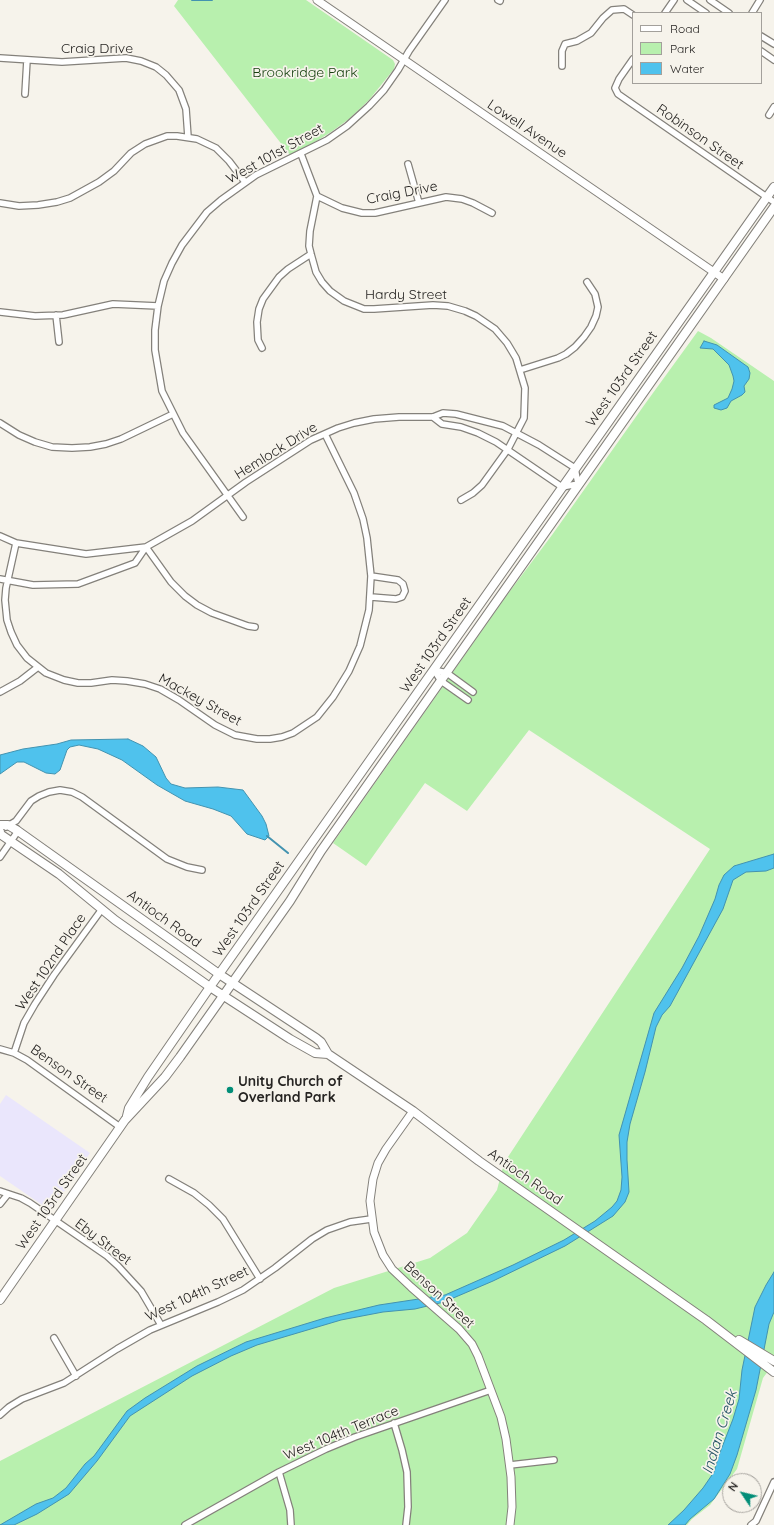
<!DOCTYPE html>
<style>
body{margin:0}
#map{position:relative;width:774px;height:1525px;overflow:hidden;background:#f6f3eb;font-family:Quicksand,sans-serif}
canvas{display:block}
.legend{position:absolute;left:632px;top:12px;width:130px;height:72px;box-sizing:border-box;background:#f6f3eb;border:1px solid #a3a09b;margin:0;padding:5px 7px;list-style:none;font-size:12px;color:#262422}
.legend li{display:flex;align-items:center;gap:8px;height:20px}
.legend b{width:20px;border:1px solid #a3a09b}
.north{position:absolute;left:722px;top:1473px;width:40px;height:40px;box-sizing:border-box;background:#f6f3eb;border:1px solid #a3a09b;border-radius:50%;rotate:305deg;font-size:11px;font-weight:700;line-height:16px;text-align:center;color:#262422}
.north::after{content:'';display:block;margin:auto;width:14px;height:18px;background:#028e78;clip-path:polygon(50% 0,100% 100%,50% 72%,0 100%)}
</style>
<div id="map">
<canvas width="774" height="1525"></canvas>
<ul class="legend">
<li><b style="height:5px;background:#fff"></b>Road</li>
<li><b style="height:11px;background:#b8f0ae"></b>Park</li>
<li><b style="height:11px;background:#4fc2ed"></b>Water</li>
</ul>
<div class="north">N</div>
</div>
<script>
const ctx = document.querySelector('canvas').getContext('2d');
ctx.lineJoin = 'round';
function fill(path, color) { ctx.fillStyle = color; ctx.fill(path, 'evenodd'); }
const shape = rows => new Path2D(rows.map(r => 'M' + r).join(''));
function strokePath(path, color, width, dash) { ctx.strokeStyle = color; ctx.lineWidth = width; ctx.lineCap = dash ? 'butt' : 'round'; ctx.setLineDash(dash || []); ctx.stroke(path); }
function drawText(font, color, halo, rows, align = 'center') {
  ctx.font = font + ' Quicksand,sans-serif'; ctx.lineWidth = 3.5; ctx.setLineDash([]); ctx.textBaseline = 'middle'; ctx.strokeStyle = halo; ctx.fillStyle = color; for (const [text, x, y, turn = 0] of rows) {
    ctx.save(); ctx.translate(x, y); ctx.rotate((+turn || 0) * Math.PI / 180); ctx.textAlign = isNaN(turn) ? turn : align; if (halo) ctx.strokeText(text, 0, 0); ctx.fillText(text, 0, 0); ctx.restore();
  }
}
const commercial = shape([
 [6,1095,90,1153,51,1211,0,1176,0,1104]
]);
const green = shape([
 [178,0,306,0,393,60,395,64,394,69,369,100,349,119,331,132,307,147,290,155,174,6],
 [698,331,711,338,774,381,774,1363,763,1378,737,1469,710,1505,692,1519,687,1525,0,1525,0,1461,334,1288,430,1258,467,1233,497,1190,504,1163,710,849,529,730,467,811,425,783,366,866,333,843,507,595,552,535,645,404]
]);
const water = shape([
 [704,341,717,345,748,367,750,373,749,379,744,386,745,392,742,395,731,401,727,408,721,410,714,408,714,405,728,398,732,389,734,381,733,376,729,365,713,349,700,348,704,341],
 [128,739,143,746,156,757,166,778,171,784,185,788,218,787,243,790,262,816,266,824,269,836,265,840,247,834,231,816,213,809,185,801,157,785,122,760,98,749,79,745,70,747,67,750,60,770,55,774,46,773,24,762,17,762,0,774,0,755,23,749,57,744,71,740,128,739],
 [774,854,774,868,766,871,746,872,733,880,723,909,670,1006,662,1015,656,1027,645,1072,630,1124,627,1142,627,1160,629,1192,625,1202,613,1216,565,1246,493,1281,444,1302,415,1309,383,1312,341,1320,257,1345,231,1356,192,1376,130,1416,97,1461,69,1494,37,1514,14,1525,0,1525,36,1504,53,1498,66,1488,85,1464,94,1456,127,1411,145,1398,197,1366,246,1342,325,1318,379,1305,445,1295,513,1265,564,1240,595,1221,612,1207,617,1201,621,1190,622,1177,619,1135,654,1013,682,968,699,936,715,899,719,885,724,875,734,866,774,854],
 [774,1272,774,1312,769,1324,756,1390,737,1455,730,1474,714,1499,690,1519,685,1525,668,1525,684,1510,703,1488,714,1472,719,1455,733,1419,739,1399,742,1370,755,1307,766,1285,774,1272]
]);
const stream = shape([
 [192,0,212,0],
 [267,836,288,853]
]);
const minor = shape([
 [498,0,500,1],
 [687,0,706,13],
 [710,0,729,13],
 [665,13,674,0],
 [752,13,760,0],
 [761,36,774,44],
 [761,51,774,60],
 [0,58,62,62,126,58,141,61,156,67,166,75,179,90,186,109,188,137],
 [633,59,619,79,615,88,618,94,774,202],
 [562,66,562,51,565,44,577,41,591,33,603,18,612,10,624,9,633,15],
 [25,94,27,60],
 [769,115,774,107],
 [301,154,317,196,310,231,309,246,311,254,316,272,322,282,330,291,344,301,364,309,374,309,433,305,448,306,465,311,476,316,495,329,507,343,516,358,525,388,524,418,508,449,482,485,473,493,461,500],
 [408,164,419,203],
 [317,196,342,208,362,213,375,213,446,197,462,199,473,203,492,213],
 [0,203,19,206,38,205,57,202,70,198,99,182,114,171,131,153,145,144,167,136,177,136,197,139,216,148,229,161,245,182],
 [0,312,35,316,63,315,113,304,158,306],
 [56,315,59,342],
 [262,348,258,340,257,322,259,309,263,299,279,277,288,269,311,254],
 [520,370,558,358,566,354,575,347,584,337,591,327,596,316,598,307,595,294,587,282],
 [0,423,19,435,35,442,52,447,72,448,90,447,106,444,121,439,173,414],
 [243,517,183,433,162,391,155,350,155,330,158,306,164,281,172,263,182,245,207,212,221,200,256,175,327,140,347,126,369,106,384,90,398,70,409,51,445,0],
 [0,536,16,543,86,554,146,547,192,521,246,482,311,440,338,428,354,423,374,419,399,417,433,417,443,413,456,414,503,426,539,445,575,468,578,484,562,487,496,442,478,433,461,427,442,424,433,417],
 [16,543,6,588,5,600,7,620,11,632,17,645,27,658,46,673,64,680,78,683,91,683,112,680,127,681,145,684,160,689,179,700,215,725,235,735,257,739,270,739,282,737,293,733,317,717,333,697,349,671,360,646,369,610,371,576,367,538,363,519,354,493,325,434],
 [146,547,171,582,185,596,197,605,212,613,248,626,255,627],
 [0,579,33,585,78,584,135,563,146,547],
 [371,597,396,599,402,597,405,591,403,584,398,580,371,576],
 [434,670,441,681,468,700],
 [434,670,447,673,473,692],
 [0,692,20,681,38,667],
 [6,827,16,821,31,801,39,796,49,792,60,790,72,792,82,797,167,859,187,867,202,870],
 [0,857,18,831,17,829],
 [0,1049,14,1053,27,1060,120,1127],
 [14,1053,24,1023,35,1004,54,975,102,909],
 [169,1179,194,1193,209,1205,223,1219,260,1279],
 [0,1191,21,1198,30,1203,107,1256,118,1266,141,1291,161,1325],
 [0,1204,8,1194],
 [54,1338,76,1376],
 [0,1415,9,1407,22,1399,64,1383,117,1349,150,1330,218,1302,243,1290,275,1268,312,1239,327,1230,350,1222,371,1219],
 [394,1423,402,1450,407,1472,408,1507,406,1525],
 [510,1465,554,1460],
 [279,1472,290,1510,291,1525],
 [185,1525,279,1472,326,1449,355,1437,491,1390],
 [751,1525,756,1521,774,1482]
]);
const tertiary = shape([
 [317,0,724,279],
 [413,1111,386,1149,378,1163,373,1179,370,1201,374,1232,383,1255,392,1269,411,1287,459,1329,472,1344,478,1356,501,1417,506,1439,511,1477,512,1507,510,1525]
]);
const secondary = shape([
 [0,825,8,825,18,831,219,974,316,1038,321,1042,328,1054],
 [0,832,0,834,59,874,115,920,210,987,290,1039,315,1053,328,1054,413,1111,479,1161,706,1320,774,1372],
 [127,1116,129,1108,148,1077,210,987,774,187],
 [0,1300,125,1120,165,1077,180,1057,290,901,321,851,774,207],
 [739,1340,774,1361]
]);
const markers = [
 [230,1090,4,"#028e78"]
];
const streetNames = [
 ["Craig Drive",97,49],
 ["Lowell Avenue",527,129,34],
 ["Robinson Street",700,137,35],
 ["West 101st Street",275,154,-29],
 ["Craig Drive",402,193,-11],
 ["Hardy Street",406,295],
 ["West 103rd Street",622,379,-55],
 ["Hemlock Drive",276,451,-32],
 ["West 103rd Street",436,645,-55],
 ["Mackey Street",200,700,29],
 ["West 103rd Street",249,909,-55],
 ["Antioch Road",164,919,36],
 ["West 102nd Place",51,962,-56],
 ["Benson Street",69,1074,35],
 ["Antioch Road",525,1177,35],
 ["West 103rd Street",52,1202,-55],
 ["Eby Street",103,1242,37],
 ["West 104th Street",197,1294,-25],
 ["Benson Street",439,1295,43],
 ["West 104th Terrace",341,1433,-22]
];
const parkNames = [
 ["Brookridge Park",305,73]
];
const poiNames = [
 ["Unity Church of",238,1082],
 ["Overland Park",238,1098]
];
const waterNames = [
 ["Indian Creek",720,1432,-73]
];
fill(commercial, '#eae6fc');
fill(green, '#b8f0ae');
fill(water, '#4fc2ed');
strokePath(water, '#4393b0', 1);
strokePath(stream, '#4393b0', 2);
strokePath(minor, '#84817b', 8);
strokePath(tertiary, '#84817b', 9);
strokePath(secondary, '#84817b', 10);
strokePath(minor, '#fff', 5.5);
strokePath(tertiary, '#fff', 7);
strokePath(secondary, '#fff', 8);
for (const [x, y, r, color] of markers) { const dot = new Path2D(); dot.arc(x, y, r, 0, 2 * Math.PI); ctx.fillStyle = color; ctx.fill(dot); strokePath(dot, '#f6f3eb', 1.5); }
drawText('14px', '#262422', '#f6f3eb', streetNames);
drawText('14px', '#16400f', '#f6f3eb', parkNames);
drawText('bold 14px', '#262422', '#f6f3eb', poiNames, 'left');
drawText('italic 15px', '#225264', '#f6f3eb', waterNames);
</script>
